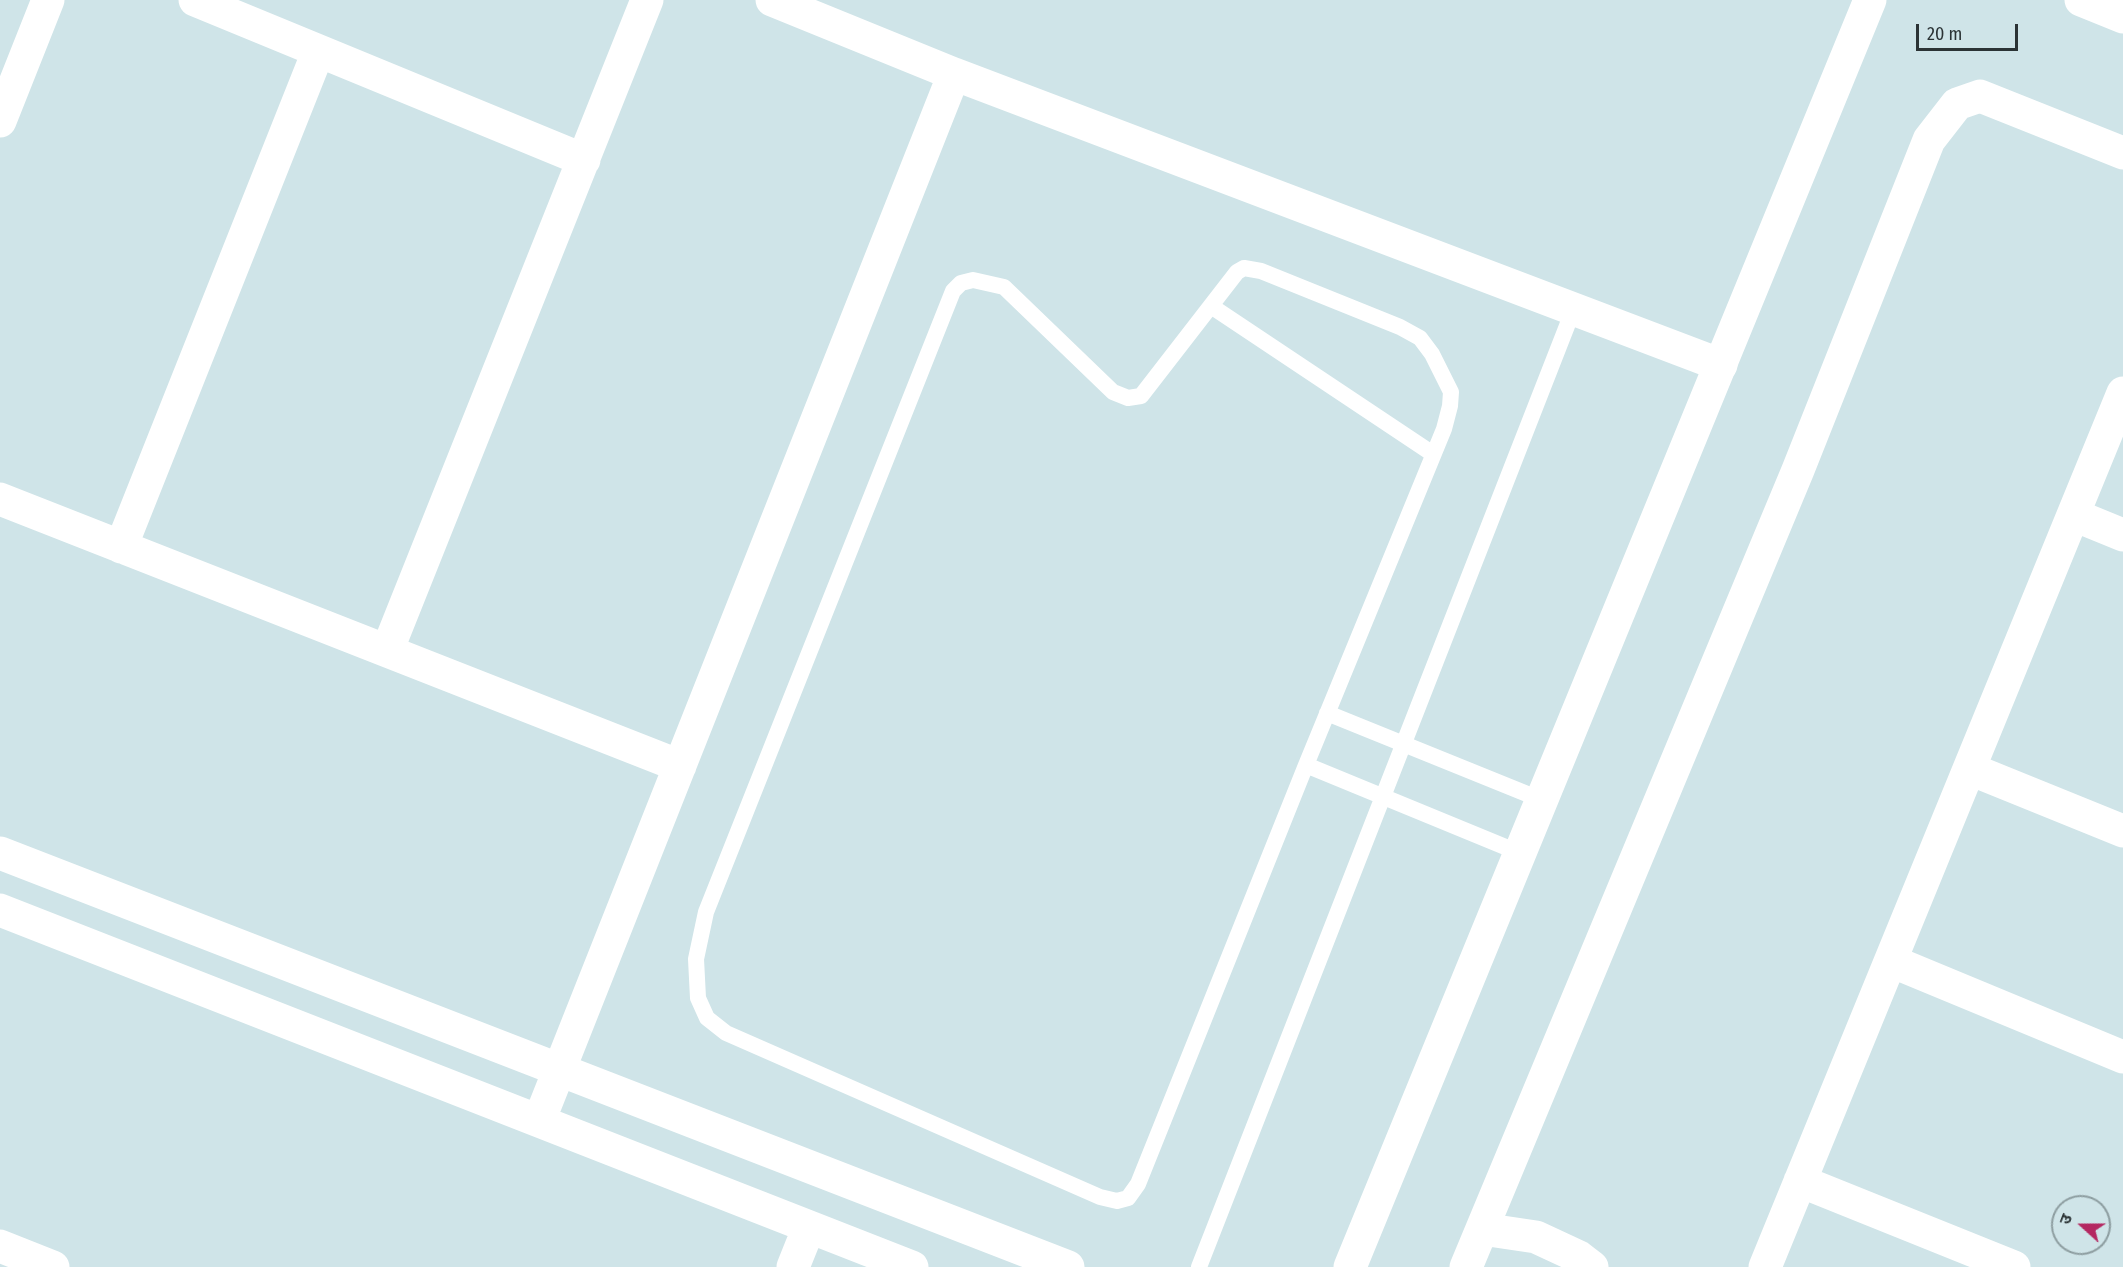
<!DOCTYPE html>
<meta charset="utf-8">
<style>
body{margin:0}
#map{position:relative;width:2123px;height:1267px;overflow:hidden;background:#cfe4e8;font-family:"Fira Sans Condensed","Noto Sans Devanagari",sans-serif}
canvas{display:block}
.north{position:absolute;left:2051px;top:1195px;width:60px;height:60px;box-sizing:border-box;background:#cfe4e8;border:2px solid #8d9da0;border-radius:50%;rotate:291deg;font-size:16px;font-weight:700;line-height:24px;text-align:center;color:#2b3335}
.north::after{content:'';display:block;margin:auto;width:21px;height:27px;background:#b42861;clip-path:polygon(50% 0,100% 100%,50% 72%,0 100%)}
.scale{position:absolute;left:1916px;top:24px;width:102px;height:27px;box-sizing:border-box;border:3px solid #2b3335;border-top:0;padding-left:8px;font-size:18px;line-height:21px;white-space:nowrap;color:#2b3335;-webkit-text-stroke:4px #cfe4e8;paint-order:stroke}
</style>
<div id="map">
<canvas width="2123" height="1267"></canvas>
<div class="north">उ</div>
<div class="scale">20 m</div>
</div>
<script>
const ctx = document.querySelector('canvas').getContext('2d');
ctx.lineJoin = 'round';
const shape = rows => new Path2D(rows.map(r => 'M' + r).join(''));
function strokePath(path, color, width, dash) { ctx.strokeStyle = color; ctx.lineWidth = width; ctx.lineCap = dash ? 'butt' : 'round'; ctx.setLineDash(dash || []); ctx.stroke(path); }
const lane = shape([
 [1244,268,1261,271,1400,327,1420,338,1432,354,1451,392,1450,406,1444,429,1306,765,1138,1184,1128,1198,1117,1201,1100,1197,726,1033,707,1018,698,998,696,959,706,912,953,291,961,283,973,280,1004,287,1113,392,1128,398,1141,396,1237,272,1244,268],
 [1211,306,1433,454],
 [1327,713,1542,800],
 [1306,765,1520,853],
 [1199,1267,1574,308]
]);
const street = shape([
 [195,0,584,160],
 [772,0,954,74,1721,365],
 [0,121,48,0],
 [0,499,680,766],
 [2074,515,2123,535],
 [121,547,318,52],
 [387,651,647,0],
 [1970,769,2123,831],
 [0,853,1068,1267],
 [0,910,912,1267],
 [1891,961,2123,1057],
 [539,1121,954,74],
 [1800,1181,2014,1267],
 [1482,1229,1536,1237,1579,1257,1592,1267],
 [0,1246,53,1267],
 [793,1267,809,1227],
 [1466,1267,1798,470,1929,140,1957,104,1980,96,2123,153],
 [1765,1267,2123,393]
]);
const secondary = shape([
 [2081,0,2123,17],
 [1350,1267,1870,0]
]);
strokePath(lane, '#fff', 16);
strokePath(street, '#fff', 33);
strokePath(secondary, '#fff', 33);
</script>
